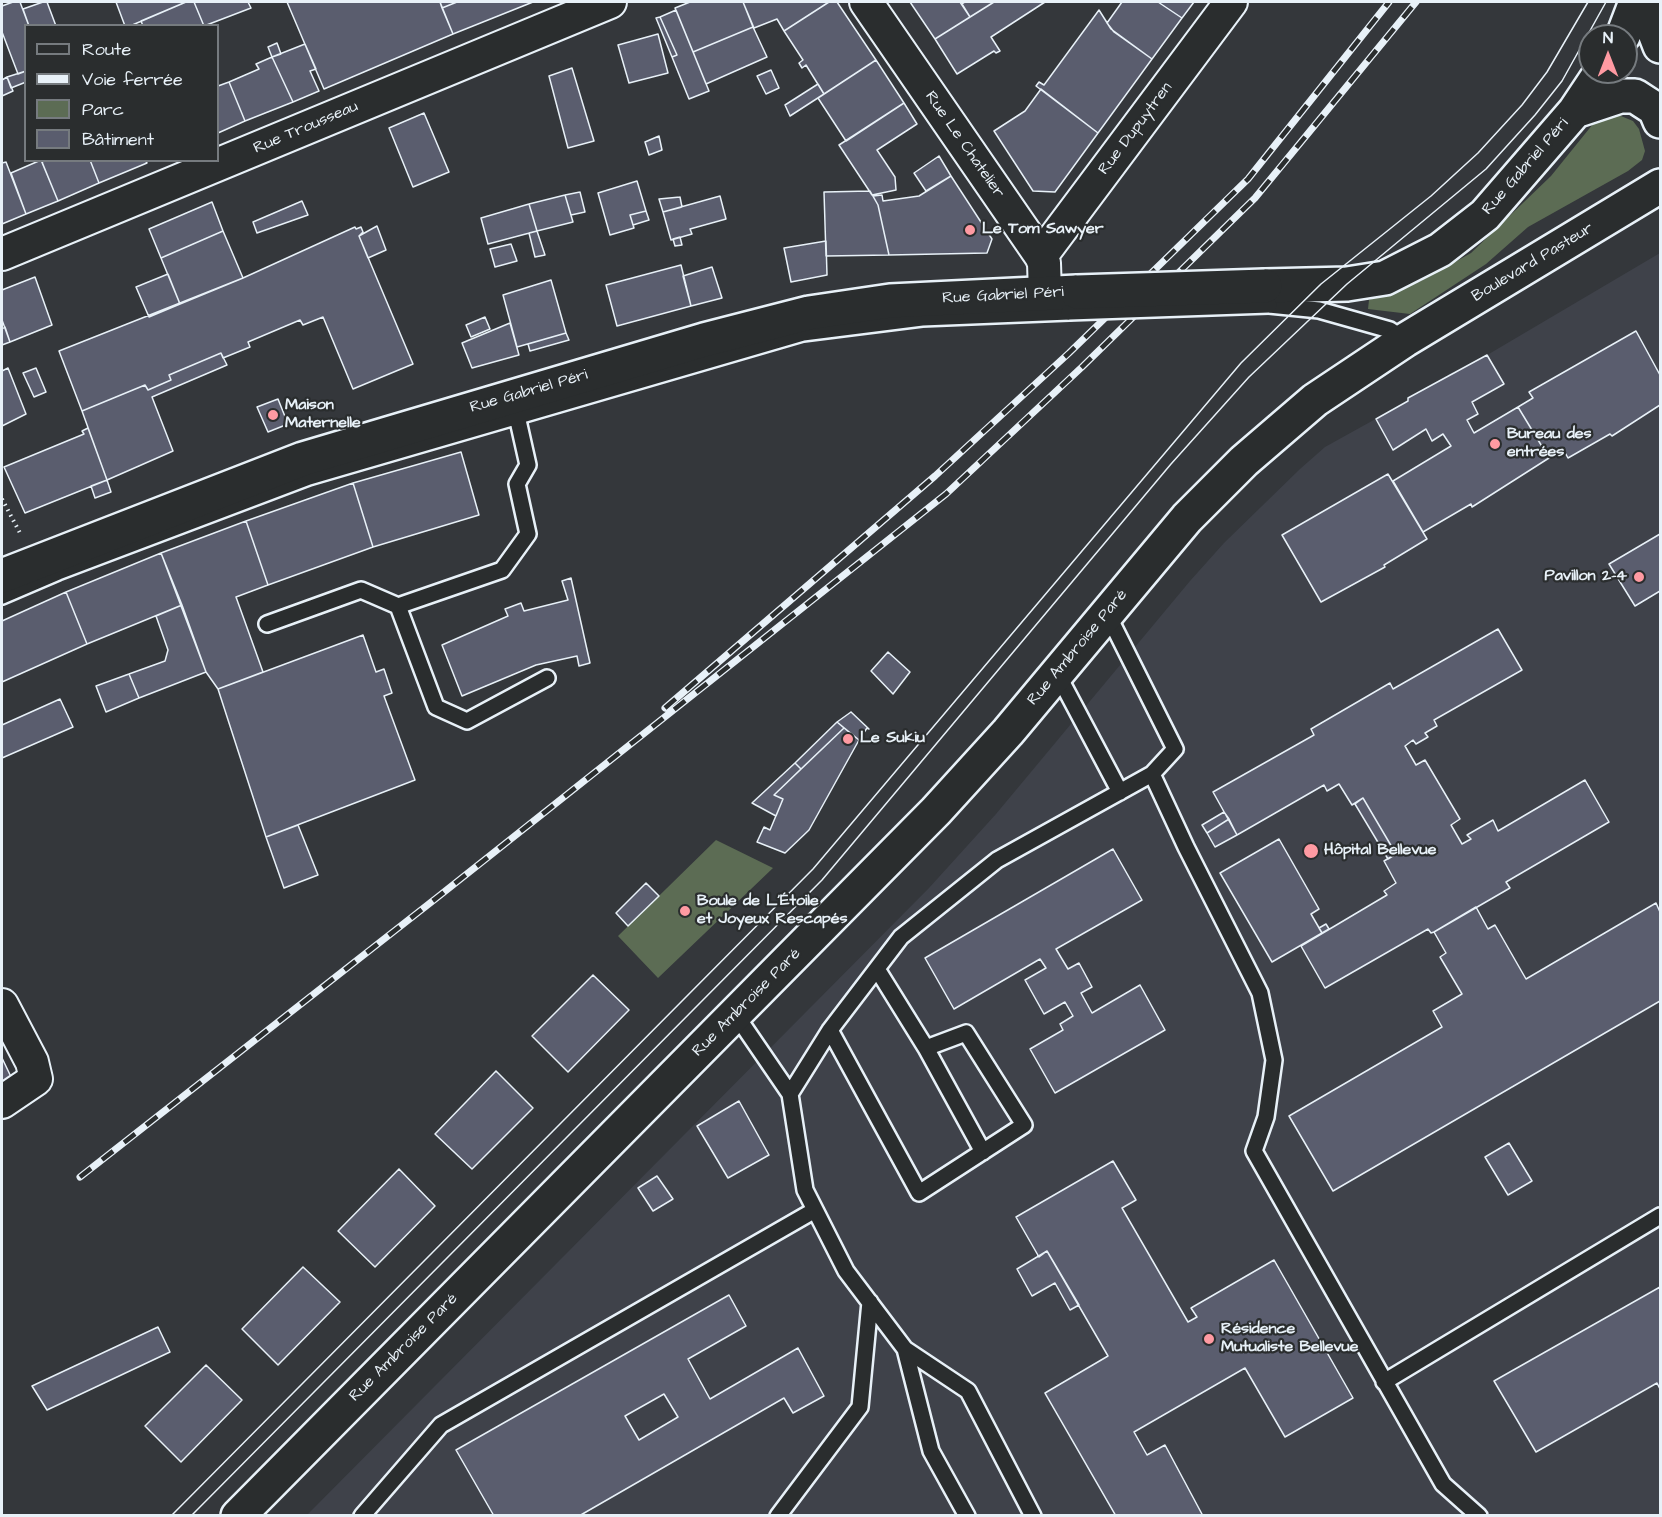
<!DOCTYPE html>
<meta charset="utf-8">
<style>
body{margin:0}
#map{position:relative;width:1662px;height:1517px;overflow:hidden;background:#34373b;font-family:"Architects Daughter",sans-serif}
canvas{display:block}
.frame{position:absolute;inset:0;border:3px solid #e8f1f8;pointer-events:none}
.legend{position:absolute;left:24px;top:24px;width:195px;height:138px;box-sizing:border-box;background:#2a2d2e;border:2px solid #767b7f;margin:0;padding:8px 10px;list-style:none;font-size:18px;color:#e8f1f8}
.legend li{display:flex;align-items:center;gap:12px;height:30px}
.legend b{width:30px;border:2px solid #767b7f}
.north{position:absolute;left:1578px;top:24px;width:60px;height:60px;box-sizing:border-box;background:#2a2d2e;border:2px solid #767b7f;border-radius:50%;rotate:0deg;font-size:16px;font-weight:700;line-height:24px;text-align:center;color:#e8f1f8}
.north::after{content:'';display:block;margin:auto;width:21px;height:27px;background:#ff9aa2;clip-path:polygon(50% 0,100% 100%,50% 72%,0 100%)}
</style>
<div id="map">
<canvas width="1662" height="1517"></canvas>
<div class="frame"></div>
<ul class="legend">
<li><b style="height:8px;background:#2a2d2e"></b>Route</li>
<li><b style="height:8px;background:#e8f1f8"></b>Voie ferrée</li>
<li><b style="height:16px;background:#5c6c54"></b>Parc</li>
<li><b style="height:16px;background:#5a5d6e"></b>Bâtiment</li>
</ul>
<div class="north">N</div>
</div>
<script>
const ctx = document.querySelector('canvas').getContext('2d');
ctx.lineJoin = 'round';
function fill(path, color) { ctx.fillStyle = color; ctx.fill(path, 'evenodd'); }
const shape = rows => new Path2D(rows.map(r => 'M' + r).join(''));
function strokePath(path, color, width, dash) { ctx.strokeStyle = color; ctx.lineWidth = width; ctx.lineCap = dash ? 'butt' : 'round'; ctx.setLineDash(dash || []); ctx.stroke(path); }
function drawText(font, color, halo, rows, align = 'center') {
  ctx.font = font + ' "Architects Daughter",sans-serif'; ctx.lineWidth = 4.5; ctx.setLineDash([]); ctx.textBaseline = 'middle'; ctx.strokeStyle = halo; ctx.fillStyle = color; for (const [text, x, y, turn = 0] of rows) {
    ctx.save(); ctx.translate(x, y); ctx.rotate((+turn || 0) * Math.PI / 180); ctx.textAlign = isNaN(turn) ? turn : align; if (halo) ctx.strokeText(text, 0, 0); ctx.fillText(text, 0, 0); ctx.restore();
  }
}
const built = shape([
 [1660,253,1660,1515,306,1516,929,888,996,814,1190,581,1224,543,1300,469,1325,447,1408,401,1408,398,1453,372,1455,374]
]);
const green = shape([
 [1616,114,1633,121,1639,129,1645,151,1642,160,1628,171,1528,227,1486,264,1410,314,1368,309,1369,300,1421,281,1471,253,1551,176,1597,119],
 [716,840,773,868,658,978,618,936]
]);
const building = shape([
 [13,2,20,2,29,26,26,26,26,71,18,74,2,32,2,6,13,2],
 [43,2,47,2,56,26,29,26,23,9,43,2],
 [116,2,186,2,130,26,125,26,116,2],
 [186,2,194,2,204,26,143,26,141,21,186,2],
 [194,2,248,2,251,8,204,26,194,2],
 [287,2,440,2,453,34,324,89,287,2],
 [440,2,457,2,442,8,440,2],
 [457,2,533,2,453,34,442,8,457,2],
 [690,2,743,2,753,27,693,52,675,8,690,2],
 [743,2,829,2,784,31,777,19,754,28,743,2],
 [829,2,837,2,876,60,824,94,806,65,802,68,799,63,803,60,784,31,829,2],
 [910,2,960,2,970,17,935,39,910,2],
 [965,2,994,2,970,17,962,4,965,2],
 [994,2,1045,2,991,37,1000,51,996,53,994,51,957,74,935,39,994,2],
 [1122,2,1158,2,1182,18,1152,59,1114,32,1107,23,1122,2],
 [1158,2,1194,2,1182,18,1158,2],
 [676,10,709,91,689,99,672,57,677,55,660,17,676,10],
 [1099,10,1111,29,1152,59,1098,133,1036,86,1039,82,1044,85,1099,10],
 [660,17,677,55,672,57,656,18,660,17],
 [753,27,767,57,706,84,693,52,753,27],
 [658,34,668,73,629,83,618,45,658,34],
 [277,43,281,54,272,57,268,47,277,43],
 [305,44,316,69,310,71,319,91,293,102,272,57,305,44],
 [272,57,293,102,245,121,229,82,259,69,256,64,272,57],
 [876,60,904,103,846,141,818,98,876,60],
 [572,68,594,141,568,148,549,76,572,68],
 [771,70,779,88,766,94,757,76,771,70],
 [26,71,26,82,11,88,7,77,26,71],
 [7,77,13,91,2,96,2,80,7,77],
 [229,82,245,121,218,133,218,86,229,82],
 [818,84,824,94,790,116,785,105,818,84],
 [1041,89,1098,133,1055,192,1033,191,994,131,1025,111,1041,89],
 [904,103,917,124,877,150,895,177,896,190,872,195,839,145,904,103],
 [424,113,449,172,413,187,389,128,424,113],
 [659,136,662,150,649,155,645,142,659,136],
 [939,156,951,176,926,191,914,173,939,156],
 [41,160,58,201,26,214,11,173,41,160],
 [46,160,90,160,99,183,58,201,42,162,46,160],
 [90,160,145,160,147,163,99,183,90,160],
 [6,162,26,214,2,224,2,163,6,162],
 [951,176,992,239,987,253,889,255,878,205,873,196,882,195,883,201,919,196,951,176],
 [637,181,646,211,630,215,634,228,610,235,598,193,637,181],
 [870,191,878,205,889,255,826,256,824,192,870,191],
 [580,192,585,212,571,215,565,195,580,192],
 [565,195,573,222,537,231,529,204,565,195],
 [720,196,726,219,690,229,692,234,671,240,663,212,720,196],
 [680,197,682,207,663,212,659,199,680,197],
 [302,201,308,215,257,233,253,222,302,201],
 [212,202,223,231,161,258,149,229,212,202],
 [529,204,537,231,488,244,481,218,529,204],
 [646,211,649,220,633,225,630,215,646,211],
 [377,226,386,250,368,258,359,236,377,226],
 [355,227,356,229,361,227,363,232,359,236,413,364,353,389,323,317,303,325,300,320,248,342,250,347,223,358,221,353,169,375,171,380,148,390,145,385,82,411,59,351,243,278,355,227],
 [223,231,243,278,180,304,161,258,223,231],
 [537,231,545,255,535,257,529,233,537,231],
 [680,237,682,245,675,246,673,239,680,237],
 [826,241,827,275,791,282,784,248,826,241],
 [511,244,517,261,495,267,490,249,511,244],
 [681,265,691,306,617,326,606,285,681,265],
 [712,267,722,298,691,306,683,276,712,267],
 [168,274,180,304,149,317,136,287,168,274],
 [35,277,52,325,10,342,2,320,2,290,35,277],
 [551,280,566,333,517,347,503,295,551,280],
 [485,317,490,329,471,337,466,325,485,317],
 [510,323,519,355,472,368,462,343,510,323],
 [5,327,10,342,2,345,2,329,5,327],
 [1636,331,1660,375,1660,405,1612,436,1610,434,1568,458,1563,449,1549,458,1518,407,1533,398,1529,392,1636,331],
 [566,333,569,340,530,351,528,344,566,333],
 [221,353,227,365,152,397,173,451,107,480,82,411,145,385,148,390,171,380,169,375,221,353],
 [1487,355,1504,384,1472,402,1478,414,1467,420,1474,433,1518,407,1549,458,1472,507,1471,504,1423,532,1393,481,1451,446,1443,434,1432,441,1426,429,1393,450,1376,419,1408,401,1408,398,1487,355],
 [8,368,26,414,2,426,2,371,8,368],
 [36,368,46,392,34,397,23,373,36,368],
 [278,399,288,424,268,432,257,407,278,399],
 [88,428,107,480,25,513,4,467,84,434,82,431,88,428],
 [461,452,479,515,373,547,353,483,461,452],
 [1388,474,1427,539,1384,565,1385,567,1321,602,1282,535,1388,474],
 [107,480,111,492,95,498,91,486,107,480],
 [353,483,373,547,268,585,246,521,353,483],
 [246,521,268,585,236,597,263,672,218,689,206,672,161,553,246,521],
 [1660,534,1660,591,1635,606,1609,564,1660,534],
 [161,553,182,605,87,644,66,592,161,553],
 [571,578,590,663,579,666,577,656,536,665,462,696,442,645,508,616,505,609,521,603,524,611,568,600,562,581,571,578],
 [66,592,87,644,2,682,2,621,66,592],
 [182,605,206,672,139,698,129,674,165,661,168,650,156,616,182,605],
 [1498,629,1522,670,1434,720,1437,726,1425,733,1428,737,1416,744,1413,740,1405,746,1416,765,1425,760,1460,819,1451,825,1462,844,1471,839,1467,835,1493,820,1498,831,1585,780,1609,822,1506,882,1510,888,1434,932,1431,933,1428,929,1325,988,1301,946,1387,895,1384,891,1396,883,1384,861,1396,854,1363,798,1352,805,1339,784,1327,791,1324,785,1237,835,1213,792,1314,735,1311,729,1390,683,1393,689,1498,629],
 [363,635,376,672,384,669,392,693,384,696,415,780,266,837,218,689,363,635],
 [888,652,910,672,893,694,871,671,888,652],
 [129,674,139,698,106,712,96,686,129,674],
 [60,699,73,727,2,758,2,725,60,699],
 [851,712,869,729,867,728,859,740,837,722,851,712],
 [837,722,844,728,801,769,795,763,837,722],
 [844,728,859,740,809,830,785,853,757,842,764,827,770,830,783,799,774,795,844,728],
 [795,763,801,769,774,795,783,799,776,816,752,803,795,763],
 [1363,798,1396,854,1388,859,1355,804,1363,798],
 [1224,812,1229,819,1207,833,1202,825,1224,812],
 [1229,819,1237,835,1215,847,1207,833,1229,819],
 [298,825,318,875,284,888,266,837,298,825],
 [1279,839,1319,909,1311,914,1322,933,1272,962,1220,873,1279,839],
 [1113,849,1142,900,1056,949,1068,969,1079,963,1092,987,1081,993,1092,1013,1140,985,1165,1030,1055,1093,1030,1049,1063,1030,1060,1024,1073,1016,1065,1002,1044,1014,1025,980,1046,968,1040,959,954,1009,925,958,1113,849],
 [646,883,659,896,628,926,616,913,646,883],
 [1656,903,1660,912,1660,1001,1333,1191,1289,1116,1442,1027,1433,1011,1462,994,1440,957,1446,953,1434,932,1476,907,1488,929,1495,925,1526,979,1656,903],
 [1326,924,1329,929,1322,933,1319,928,1326,924],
 [593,975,629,1010,568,1072,532,1036,593,975],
 [2,1058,13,1081,2,1087,2,1058],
 [496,1071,533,1108,472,1169,435,1134,496,1071],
 [739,1101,769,1155,728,1178,697,1126,739,1101],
 [1509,1143,1532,1181,1508,1195,1485,1157,1509,1143],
 [1113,1161,1136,1200,1122,1208,1188,1322,1197,1317,1191,1308,1274,1260,1353,1398,1285,1437,1245,1368,1134,1432,1147,1455,1165,1445,1203,1516,1116,1516,1045,1393,1108,1356,1047,1251,1039,1257,1016,1217,1113,1161],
 [399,1169,435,1206,375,1267,338,1231,399,1169],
 [657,1176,673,1199,653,1211,638,1188,657,1176],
 [1047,1251,1079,1305,1070,1310,1055,1283,1032,1296,1017,1269,1047,1251],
 [303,1267,340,1302,278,1365,242,1329,303,1267],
 [1660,1287,1660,1389,1657,1383,1536,1452,1494,1381,1660,1287],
 [729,1295,746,1326,688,1359,710,1399,798,1348,824,1396,793,1413,784,1398,579,1516,494,1516,456,1450,729,1295],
 [664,1394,678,1417,639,1440,625,1416,664,1394],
 [158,1327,170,1352,47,1410,32,1386,158,1327],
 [206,1365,242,1400,181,1462,145,1426,206,1365]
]);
const path = shape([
 [2,499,20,533]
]);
const service = shape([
 [1269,305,1319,310,1390,330,1405,340],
 [517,416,528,465,517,484,528,534,502,570,398,606,436,707,467,721,547,678],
 [2,596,58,572,309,477,803,333,922,318,1069,312],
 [267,624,361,590,398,606],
 [1057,673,1120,792],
 [1152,774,1186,847,1260,993,1274,1060,1266,1117,1254,1151,1443,1484,1479,1516],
 [736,1015,790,1094,805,1190,846,1271,905,1349,968,1391,1033,1516],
 [830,1030,919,1193,1024,1125,966,1033,926,1048,877,969],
 [926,1048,983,1152],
 [790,1094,830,1030,901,937,997,860,1152,774,1175,749,1107,613],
 [905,1349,931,1451,967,1516],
 [1384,1382,1660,1216],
 [362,1516,441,1425,815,1210],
 [778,1516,860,1407,870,1302]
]);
const minor = shape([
 [866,2,1041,256,1044,263,1045,294],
 [2,254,610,2],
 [1041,256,1231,2],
 [2,1005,32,1062,36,1079,2,1102]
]);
const secondary = shape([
 [1643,2,1660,46],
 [1623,36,1636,2],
 [1575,111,1620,96,1635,96,1655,109,1660,121],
 [1265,286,1347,284,1385,278,1440,250,1485,215,1575,111,1601,72],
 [2,576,303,459,704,340,809,313,890,301,1077,292],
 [238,1516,936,811,1008,732,1187,518,1244,461,1315,400,1405,340,1660,186]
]);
const tram = shape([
 [171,1516,813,869,1241,363,1321,284,1431,196,1478,153,1522,105,1547,72,1588,2],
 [191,1516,822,880,1171,464,1249,377,1347,284,1486,169,1535,115,1562,81,1606,2]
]);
const rail = shape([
 [665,708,935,476,1069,353,1248,179,1389,2],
 [80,1177,439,896,946,494,1082,367,1255,198,1416,2]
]);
const serviceBridge = shape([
 [1069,312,1269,305]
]);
const secondaryBridge = shape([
 [1077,292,1265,286]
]);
const markers = [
 [970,230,6,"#ff9aa2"],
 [273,415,6,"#ff9aa2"],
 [1495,444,6,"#ff9aa2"],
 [1639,577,6,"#ff9aa2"],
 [848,739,6,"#ff9aa2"],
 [1311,851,8,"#ff9aa2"],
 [685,911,6,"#ff9aa2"],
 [1209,1339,6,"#ff9aa2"]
];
const streetNames = [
 ["Rue Trousseau",306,128,-23],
 ["Rue Dupuytren",1136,129,-53],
 ["Rue Le Chatelier",964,145,55],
 ["Rue Gabriel Péri",1526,167,-49],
 ["Boulevard Pasteur",1533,263,-31],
 ["Rue Gabriel Péri",1003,296,-3],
 ["Rue Gabriel Péri",529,392,-16],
 ["Rue Ambroise Paré",1078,648,-50],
 ["Rue Ambroise Paré",747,1003,-45],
 ["Rue Ambroise Paré",404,1348,-45]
];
const poiNames = [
 ["Le Tom Sawyer",982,230],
 ["Maison",285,406],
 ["Maternelle",285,424],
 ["Bureau des",1507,435],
 ["entrées",1507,453],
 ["Pavillon 2-4",1627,577,"right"],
 ["Le Sukiu",860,739],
 ["Hôpital Bellevue",1324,851],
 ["Boule de L'Étoile",697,902],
 ["et Joyeux Rescapés",697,920],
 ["Résidence",1221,1330],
 ["Mutualiste Bellevue",1221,1348]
];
fill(built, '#3f424a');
fill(green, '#5c6c54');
fill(building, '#5a5d6e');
strokePath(building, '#e8f1f8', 1.5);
strokePath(service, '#e8f1f8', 20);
strokePath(minor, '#e8f1f8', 36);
strokePath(secondary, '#e8f1f8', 38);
strokePath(path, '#e8f1f8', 4, [1.5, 4.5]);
strokePath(service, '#2a2d2e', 15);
strokePath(minor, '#2a2d2e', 32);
strokePath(secondary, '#2a2d2e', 33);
strokePath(tram, '#e8f1f8', 1.5);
strokePath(rail, '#e8f1f8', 7);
strokePath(rail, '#2a2d2e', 4.5, [14]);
strokePath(serviceBridge, '#e8f1f8', 20, []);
strokePath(secondaryBridge, '#e8f1f8', 38, []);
strokePath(serviceBridge, '#2a2d2e', 15);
strokePath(secondaryBridge, '#2a2d2e', 33);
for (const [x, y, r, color] of markers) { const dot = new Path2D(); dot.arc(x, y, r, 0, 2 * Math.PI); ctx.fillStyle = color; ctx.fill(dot); strokePath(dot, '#2a2d2e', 2); }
drawText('16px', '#e8f1f8', '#2a2d2e', streetNames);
drawText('bold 16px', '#e8f1f8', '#2a2d2e', poiNames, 'left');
</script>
